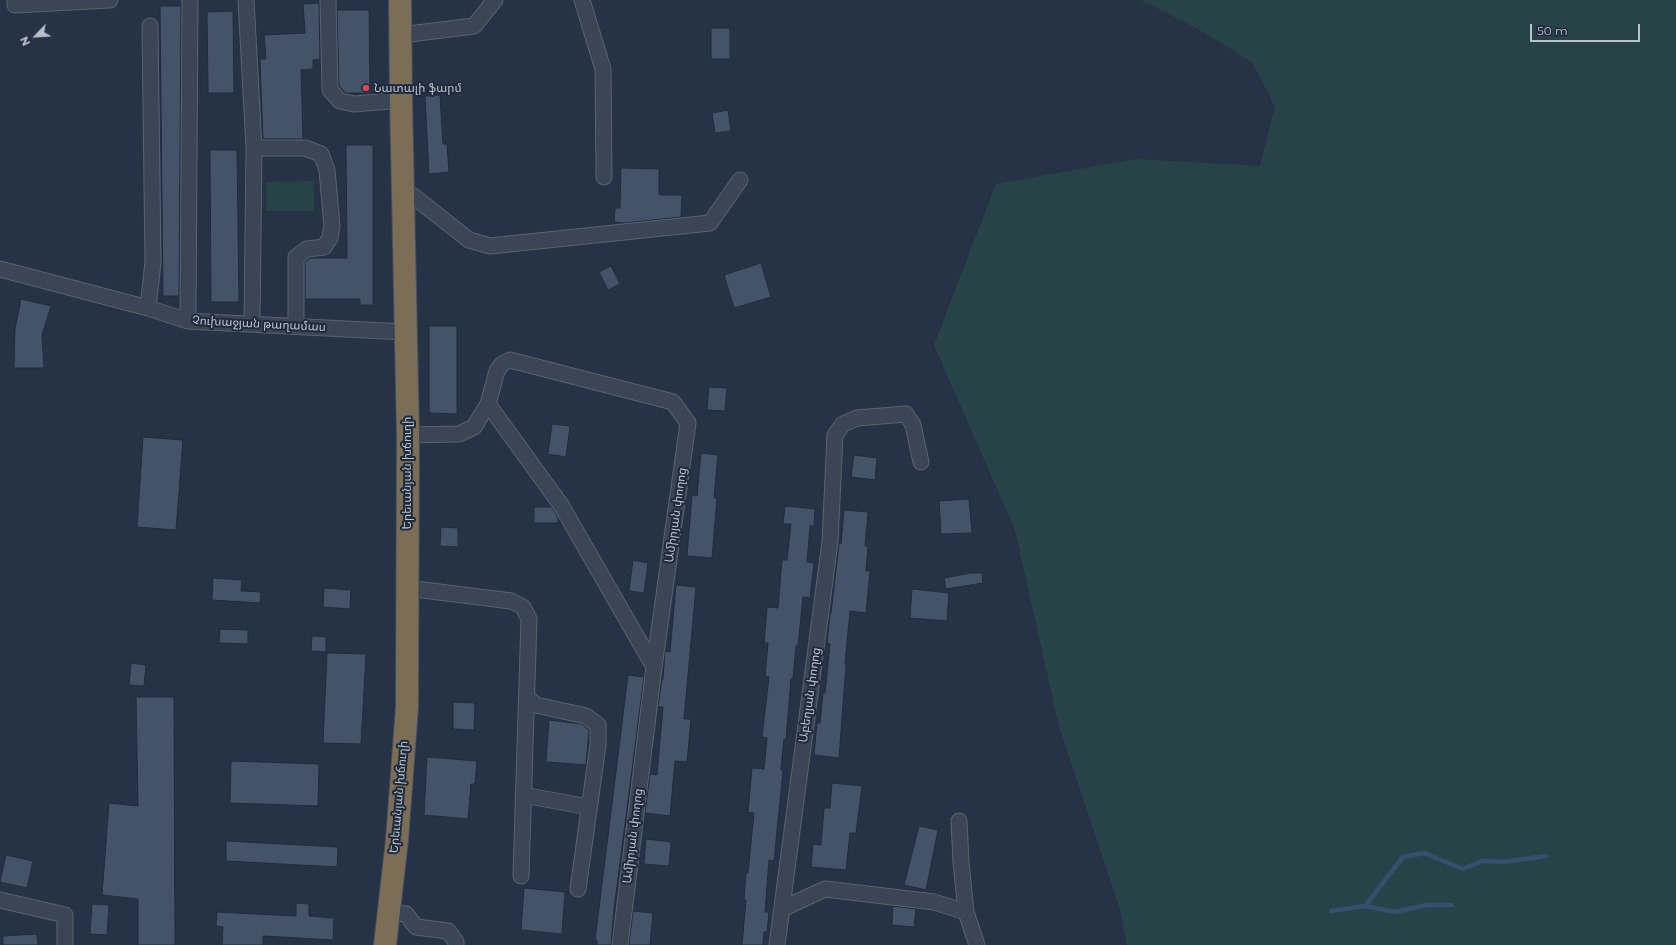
<!DOCTYPE html>
<meta charset="utf-8">
<style>
body{margin:0}
#map{position:relative;width:1676px;height:945px;overflow:hidden;background:#263346;font-family:Montserrat,sans-serif}
canvas{display:block}
.north{position:absolute;left:16px;top:16px;width:40px;height:40px;-webkit-text-stroke:3px #1f2a3b;paint-order:stroke;rotate:245deg;font-size:11px;font-weight:700;line-height:16px;text-align:center;color:#b8c1ce}
.north::after{content:'';display:block;margin:auto;width:14px;height:18px;background:#b8c1ce;clip-path:polygon(50% 0,100% 100%,50% 72%,0 100%)}
.scale{position:absolute;left:1530px;top:24px;width:110px;height:18px;box-sizing:border-box;border:2px solid #b8c1ce;border-top:0;padding-left:5px;font-size:12px;line-height:14px;white-space:nowrap;color:#b8c1ce;-webkit-text-stroke:3px #1f2a3b;paint-order:stroke}
</style>
<div id="map">
<canvas width="1676" height="945"></canvas>
<div class="north">N</div>
<div class="scale">50 m</div>
</div>
<script>
const ctx = document.querySelector('canvas').getContext('2d');
ctx.lineJoin = 'round';
function fill(path, color) { ctx.fillStyle = color; ctx.fill(path, 'evenodd'); }
const shape = rows => new Path2D(rows.map(r => 'M' + r).join(''));
function strokePath(path, color, width, dash) { ctx.strokeStyle = color; ctx.lineWidth = width; ctx.lineCap = dash ? 'butt' : 'round'; ctx.setLineDash(dash || []); ctx.stroke(path); }
function drawText(font, color, halo, rows, align = 'center') {
  ctx.font = font + ' Montserrat,"Noto Sans Armenian",sans-serif'; ctx.lineWidth = 4; ctx.setLineDash([]); ctx.textBaseline = 'middle'; ctx.strokeStyle = halo; ctx.fillStyle = color; for (const [text, x, y, turn = 0] of rows) {
    ctx.save(); ctx.translate(x, y); ctx.rotate((+turn || 0) * Math.PI / 180); ctx.textAlign = isNaN(turn) ? turn : align; if (halo) ctx.strokeText(text, 0, 0); ctx.fillText(text, 0, 0); ctx.restore();
  }
}
const green = shape([
 [1141,0,1676,0,1676,945,1127,945,1120,909,1059,726,1015,530,934,345,996,184,1136,159,1260,166,1275,107,1252,62,1198,29],
 [314,181,314,211,266,211,266,182]
]);
const stream = shape([
 [1365,906,1395,912,1427,905,1451,905],
 [1331,911,1365,906,1403,857,1424,853,1463,869,1482,861,1503,862,1546,856]
]);
const building = shape([
 [319,3,320,59,313,60,313,69,301,70,303,139,263,139,260,59,266,59,264,35,305,33,303,4,319,3],
 [160,6,181,6,179,296,163,296,160,6],
 [337,10,369,10,370,93,346,93,339,86,337,10],
 [233,11,234,93,208,93,207,12,233,11],
 [711,28,730,28,730,59,711,59,711,28],
 [440,95,443,144,447,144,449,172,429,174,425,96,440,95],
 [728,110,731,131,715,133,712,113,728,110],
 [346,145,373,145,373,305,360,305,360,299,305,299,305,262,310,258,347,258,346,145],
 [210,150,237,150,239,302,211,302,210,150],
 [621,168,659,169,659,195,682,195,681,217,625,223,614,222,615,208,620,208,621,168],
 [761,263,771,297,734,308,724,275,761,263],
 [611,266,620,284,608,290,599,272,611,266],
 [21,299,51,306,42,335,44,368,14,368,15,329,21,299],
 [429,326,457,326,457,414,429,413,429,326],
 [709,387,727,388,725,411,707,410,709,387],
 [552,424,570,426,566,457,548,454,552,424],
 [143,437,183,440,176,530,137,527,143,437],
 [701,453,718,455,714,498,717,498,712,558,687,556,692,495,697,496,701,453],
 [854,455,877,458,875,480,851,477,854,455],
 [969,499,972,533,941,534,939,501,969,499],
 [785,506,815,509,814,526,810,526,807,562,814,563,810,598,803,597,798,646,796,646,793,679,791,679,786,740,784,739,781,770,783,771,774,861,769,860,765,912,769,912,767,932,764,932,763,945,742,945,746,900,744,900,746,873,748,873,754,813,748,812,752,768,764,769,767,738,762,737,769,677,765,676,768,643,764,643,767,607,778,608,782,560,787,560,791,524,783,524,785,506],
 [534,507,552,507,558,518,558,523,534,523,534,507],
 [844,510,868,512,865,546,868,546,866,571,870,571,866,613,850,611,845,664,846,665,839,758,814,755,817,723,820,723,823,693,825,693,830,644,827,644,830,613,831,614,839,543,841,544,844,510],
 [441,527,458,528,458,547,440,546,441,527],
 [633,560,648,563,644,593,629,591,633,560],
 [971,573,982,573,983,583,946,589,944,578,971,573],
 [213,578,242,580,241,591,261,592,260,603,212,600,213,578],
 [676,585,696,587,684,719,691,719,687,762,675,761,670,816,645,813,650,774,657,775,663,707,658,707,662,679,663,679,665,651,670,652,676,585],
 [324,588,351,590,350,609,323,607,324,588],
 [912,589,949,593,947,621,910,618,912,589],
 [220,629,248,630,248,644,219,643,220,629],
 [312,636,326,637,326,652,311,651,312,636],
 [327,653,366,654,361,744,323,743,327,653],
 [131,663,146,665,144,686,129,685,131,663],
 [628,675,644,677,614,909,611,945,597,945,597,940,595,940,628,675],
 [136,697,174,697,175,945,138,945,138,899,102,895,109,803,138,806,136,697],
 [453,702,475,703,474,730,453,729,453,702],
 [549,720,582,724,589,730,586,765,546,762,549,720],
 [427,757,477,761,475,784,471,784,468,819,424,815,427,757],
 [231,761,319,764,318,806,230,803,231,761],
 [832,783,862,786,856,833,850,833,846,870,811,867,813,844,821,845,824,808,830,808,832,783],
 [919,826,938,830,926,890,904,885,919,826],
 [646,839,671,842,669,866,644,864,646,839],
 [226,841,338,847,337,867,226,861,226,841],
 [6,855,33,861,27,888,0,882,6,855],
 [524,888,565,892,562,934,521,930,524,888],
 [296,903,309,904,309,916,334,918,333,940,263,936,263,945,222,945,223,927,216,926,217,912,296,916,296,903],
 [92,904,109,905,107,935,90,934,92,904],
 [893,906,916,909,914,927,892,925,893,906],
 [633,911,653,913,650,945,629,945,633,911],
 [37,934,38,945,3,945,3,936,37,934]
]);
const minor = shape([
 [15,0,15,5,110,0],
 [246,0,254,148,252,324],
 [328,0,330,90,340,101,354,104,401,100],
 [582,0,603,69,604,177],
 [401,35,474,26,495,0],
 [254,148,305,148,321,154,327,170,332,226,330,238,324,247,307,249,296,257,296,326],
 [403,188,469,240,490,246,710,223,740,180],
 [0,269,148,308,188,321,405,332],
 [148,308,153,262,150,26],
 [188,321,190,0],
 [488,404,561,505,654,667],
 [408,435,459,434,474,427,488,404,497,371,502,364,510,360,673,402,688,423,654,667,620,945],
 [407,588,511,601,523,607,529,619,521,876],
 [527,697,536,705,586,716,598,725,598,745,578,889],
 [523,795,589,807],
 [959,821,961,862,966,912],
 [0,900,65,915,65,945],
 [782,909,825,889,934,902,966,912,977,945],
 [388,912,406,914,416,927,448,931,456,942,456,945],
 [777,945,830,542,835,435,843,424,857,418,906,414,913,425,921,462]
]);
const highway = shape([
 [385,945,397,840,407,707,408,435,401,100,400,0]
]);
const markers = [
 [366,88,4,"#e0444e"]
];
const poiNames = [
 ["Նատալի ֆարմ",374,88]
];
const streetNames = [
 ["Չուխաջյան թաղամաս",259,324,3],
 ["Երեւանյան խճուղի",407,473,-90],
 ["Ամիրյան փողոց",676,515,-82],
 ["Աբեղյան փողոց",810,695,-82],
 ["Երեւանյան խճուղի",399,797,-85],
 ["Ամիրյան փողոց",633,836,-83]
];
fill(green, '#284347');
strokePath(stream, '#384e6e', 4.5);
fill(building, '#445368');
strokePath(building, '#212c3d', 1);
strokePath(minor, '#596372', 17);
strokePath(highway, '#455060', 24);
strokePath(minor, '#3a4555', 15);
strokePath(highway, '#7c6d57', 22);
for (const [x, y, r, color] of markers) { const dot = new Path2D(); dot.arc(x, y, r, 0, 2 * Math.PI); ctx.fillStyle = color; ctx.fill(dot); strokePath(dot, '#1f2a3b', 1.5); }
drawText('12px', '#b8c1ce', '#1f2a3b', poiNames, 'left');
drawText('12px', '#b8c1ce', '#1f2a3b', streetNames);
</script>
